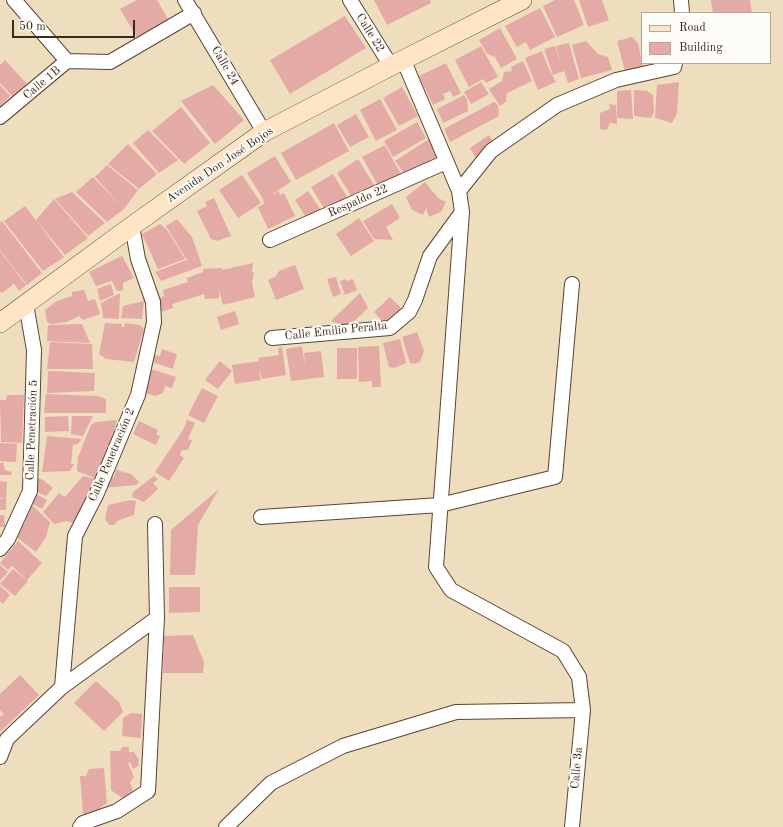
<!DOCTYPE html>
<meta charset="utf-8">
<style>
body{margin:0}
#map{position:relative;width:783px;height:827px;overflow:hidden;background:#efdebd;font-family:"Old Standard TT",serif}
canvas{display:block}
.legend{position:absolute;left:641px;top:12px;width:130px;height:52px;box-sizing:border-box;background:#fdfcf7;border:1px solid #afa8a0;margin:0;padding:5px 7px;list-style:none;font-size:12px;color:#3b2a1e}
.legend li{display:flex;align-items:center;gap:8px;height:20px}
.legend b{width:20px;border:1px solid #afa8a0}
.scale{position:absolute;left:12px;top:20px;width:123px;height:18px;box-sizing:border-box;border:2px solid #3b2a1e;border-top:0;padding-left:5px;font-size:12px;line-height:14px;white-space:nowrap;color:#3b2a1e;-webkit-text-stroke:3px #fdfcf7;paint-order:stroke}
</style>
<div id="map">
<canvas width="783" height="827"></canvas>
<ul class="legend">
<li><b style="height:5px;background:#ffe4c6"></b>Road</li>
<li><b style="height:11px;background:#e4aaa5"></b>Building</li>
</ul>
<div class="scale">50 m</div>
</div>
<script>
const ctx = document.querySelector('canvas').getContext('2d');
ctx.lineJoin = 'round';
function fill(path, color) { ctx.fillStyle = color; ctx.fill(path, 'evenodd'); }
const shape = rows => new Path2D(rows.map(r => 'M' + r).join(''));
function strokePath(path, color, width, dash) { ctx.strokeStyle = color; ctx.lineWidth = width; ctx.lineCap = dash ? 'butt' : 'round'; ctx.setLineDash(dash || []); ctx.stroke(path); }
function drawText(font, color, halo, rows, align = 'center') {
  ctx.font = font + ' "Old Standard TT",serif'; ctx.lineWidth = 4; ctx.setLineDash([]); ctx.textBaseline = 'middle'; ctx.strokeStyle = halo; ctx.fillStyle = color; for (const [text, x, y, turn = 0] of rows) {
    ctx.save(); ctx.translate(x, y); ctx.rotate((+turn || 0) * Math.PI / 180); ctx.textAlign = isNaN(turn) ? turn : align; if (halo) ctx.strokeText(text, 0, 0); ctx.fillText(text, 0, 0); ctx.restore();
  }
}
const building = shape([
 [137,0,157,0,172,26,141,44,120,9],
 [374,0,430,0,431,3,387,25],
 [555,0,574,0,584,25,557,37,543,6],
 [579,0,602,0,609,20,588,27],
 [711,0,750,0,752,13,713,13],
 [540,8,555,37,530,50,526,42,517,47,505,26],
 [345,16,366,48,290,94,270,60],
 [500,28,517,59,501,68,495,57,487,54,479,40],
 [632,37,638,43,642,63,644,66,625,71,617,41],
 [586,41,598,54,608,57,612,70,581,78,572,45],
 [569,43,579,79,568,83,564,71,553,75,544,49,555,46,562,66,556,46],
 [481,46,498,77,486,83,483,79,469,87,455,60],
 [542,51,548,67,556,82,538,90,525,58],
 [5,60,27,84,13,97,0,83,0,65],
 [523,61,532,81,507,93,506,102,500,106,489,89,502,81,504,72,512,71,511,67],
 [446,63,461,93,453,97,450,91,443,94,445,99,433,105,419,76],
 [481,82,489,94,471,104,464,92],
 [679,82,677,113,672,123,655,118,657,85],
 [0,85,10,96,0,106],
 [213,85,244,120,215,144,181,101],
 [402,87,418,116,399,126,383,98],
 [631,90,633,119,617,118,617,91],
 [634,90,647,91,653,95,654,112,651,118,634,116],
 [464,95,467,99,468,111,443,123,437,109],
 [380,99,397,130,376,141,360,110],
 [494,102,498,105,499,116,450,142,444,129],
 [609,104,616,105,617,124,610,123,607,130,600,129,600,113,610,109],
 [181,107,210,143,184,164,152,131],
 [356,114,369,137,350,147,337,125],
 [417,122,426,138,393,157,384,141],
 [334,123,349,151,296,180,281,153],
 [148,130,178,160,159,173,133,143],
 [489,135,495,146,477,160,470,148],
 [429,139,439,155,406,176,395,161],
 [128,144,157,174,139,189,108,164],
 [385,145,402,176,380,189,362,157],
 [275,156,291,182,269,196,279,191,280,195,284,193,295,216,268,229,258,207,264,204,263,199,247,173],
 [358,159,376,188,355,202,337,173],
 [107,165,138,190,124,209,95,177],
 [333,174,349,200,327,213,311,187],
 [242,175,261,203,238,218,219,190],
 [93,177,124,209,107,222,76,192],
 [425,182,438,198,446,202,441,212,429,217,426,208,423,215,412,210,406,197],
 [308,191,321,210,307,219,295,200],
 [72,192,105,223,88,236,55,199],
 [214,198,231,236,217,241,211,239,197,211,207,206,205,202],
 [54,199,88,238,65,255,36,220],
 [392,204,400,218,386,227,393,240,374,239,363,221],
 [25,206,64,257,43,271,4,221],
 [359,218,374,241,351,256,336,234],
 [177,219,192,237,202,266,161,281,155,272,189,259,186,259,166,226],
 [2,221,42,273,27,285,0,250,0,222],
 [160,224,167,230,185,259,158,269,142,234],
 [0,251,26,285,19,291,14,284,2,293,0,291],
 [122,256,134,278,123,283,123,290,117,291,112,281,96,286,89,272],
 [253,263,252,272,254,273,252,283,255,297,223,305,219,290,219,298,205,299,204,294,172,304,173,308,160,312,156,299,164,296,163,290,188,282,187,278,203,272,203,269,222,268,222,270],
 [295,265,304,289,276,300,268,280,275,277,279,271],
 [336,277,341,294,333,297,327,279],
 [346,279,347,281,353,279,357,290,345,295,340,281],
 [111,284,114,295,100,301,97,289],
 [84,290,88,301,95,299,100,314,83,320,79,316,67,322,51,324,47,322,45,310,57,301,72,296,72,292],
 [120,293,119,319,103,318,101,303],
 [360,293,368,308,347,328,331,321],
 [390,297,401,308,384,323,374,312],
 [144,301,142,319,121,318,123,306],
 [235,311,239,324,221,330,217,317],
 [105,323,122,324,121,327,124,327,125,323,140,325,144,329,134,362,106,359,99,354],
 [82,324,90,343,47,341,48,325],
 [417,332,424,351,420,362,414,364,410,363,402,337],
 [400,339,406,363,394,368,389,367,383,343],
 [50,342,92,344,93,369,47,369],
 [302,346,305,366,304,353,321,351,324,377,291,381,286,349],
 [379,346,381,387,372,387,372,381,359,382,358,347],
 [282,347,286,375,262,379,259,368,261,380,235,384,232,365,259,361,258,358,279,355,278,348],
 [337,348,357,348,357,379,337,379],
 [162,349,177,354,173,369,152,362,154,355,160,356],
 [220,361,232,371,218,389,205,380],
 [151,369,176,377,172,388,165,386,163,393,155,396,143,392],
 [48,371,95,373,94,391,47,393],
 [202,388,218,396,204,423,188,415],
 [46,394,97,396,106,399,106,413,44,413],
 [7,395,24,395,22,443,1,442,0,400,6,400],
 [68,416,69,431,45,432,45,417],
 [72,416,93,416,83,436,71,434],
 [117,420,107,456,95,478,77,471,78,457,91,425,96,422],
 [187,420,195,423,188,439,192,440,188,450,182,450,180,455,184,458,169,481,155,472,183,430],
 [139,421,158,430,156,434,160,436,156,445,133,434],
 [47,436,82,439,78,444,73,445,71,464,74,464,70,471,42,472],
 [0,443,17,444,16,462,0,461],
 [3,462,5,470,12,472,11,475,0,475,0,463],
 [116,470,131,474,139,482,136,485,102,488,111,477,114,477],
 [83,476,95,479,79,524,66,521,54,524,43,512,59,493,65,497],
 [154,476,158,479,153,483,158,489,144,502,132,497,133,492],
 [38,478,43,480,53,488,46,496,33,490],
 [0,481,7,482,6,499,0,498],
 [219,489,198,525,195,575,170,575,171,530],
 [34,493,47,500,42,509,29,502],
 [0,499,6,499,6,510,0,510],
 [131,500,136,501,134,515,117,521,114,525,109,525,105,519,108,505],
 [32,505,50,522,46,537,36,552,15,536,26,521,22,516],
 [0,515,4,515,5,527,0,527],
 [18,541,42,563,27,580,12,566,8,570,0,563],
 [0,565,8,572,0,581],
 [13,569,28,581,15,596,0,584],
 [0,586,10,595,3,604,0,601],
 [169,587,200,587,200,612,169,613],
 [193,635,204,662,203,673,163,673,164,636],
 [20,675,39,695,0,732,0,717,4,714,0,710,0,694],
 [96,681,119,702,123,712,104,731,74,703],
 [131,713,142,714,141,738,122,736,123,718],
 [122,747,129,747,129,752,134,752,139,760,138,766,133,769,130,762,128,763,134,777,130,782,134,795,122,798,111,790,110,751,120,751],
 [104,768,107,803,100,808,100,813,83,814,80,776,86,776,89,769]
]);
const street = shape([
 [14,0,67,61],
 [185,0,264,132],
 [350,0,391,66],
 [681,0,682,13],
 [403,59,459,191],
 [0,117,67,61,110,62,194,13],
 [462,212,436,567,451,590,563,651,579,677,583,710,572,827],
 [270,240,446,162],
 [272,338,390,328,409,312,415,300,430,256,462,212,459,191,491,151,557,105,616,80,674,67,675,63],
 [261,517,440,505,555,477,572,284],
 [0,549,8,539,30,491,34,350,26,304],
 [62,687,75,536,97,493,138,395,154,322,153,302,138,259,132,226],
 [0,757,7,739,62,687,157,618],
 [80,827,83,823,117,811,148,791,157,618,155,524],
 [226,827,271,783,343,746,456,712,583,710]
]);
const secondary = shape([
 [0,323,132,226,264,132,391,66,522,0]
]);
const streetNames = [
 ["Calle 22",370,33,58],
 ["Calle 24",225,66,60],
 ["Calle 1B",42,83,-40],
 ["Avenida Don José Bojos",220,165,-34],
 ["Respaldo 22",358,201,-24],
 ["Calle Emilio Peralta",336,331,-6],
 ["Calle Penetración 5",32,430,-88],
 ["Calle Penetración 2",112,455,-67],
 ["Calle 3a",577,768,-85]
];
fill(building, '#e4aaa5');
strokePath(street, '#564536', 16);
strokePath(secondary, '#564536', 20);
strokePath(street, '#fff', 14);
strokePath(secondary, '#ffe4c6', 19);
drawText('12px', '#3b2a1e', '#fdfcf7', streetNames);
</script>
